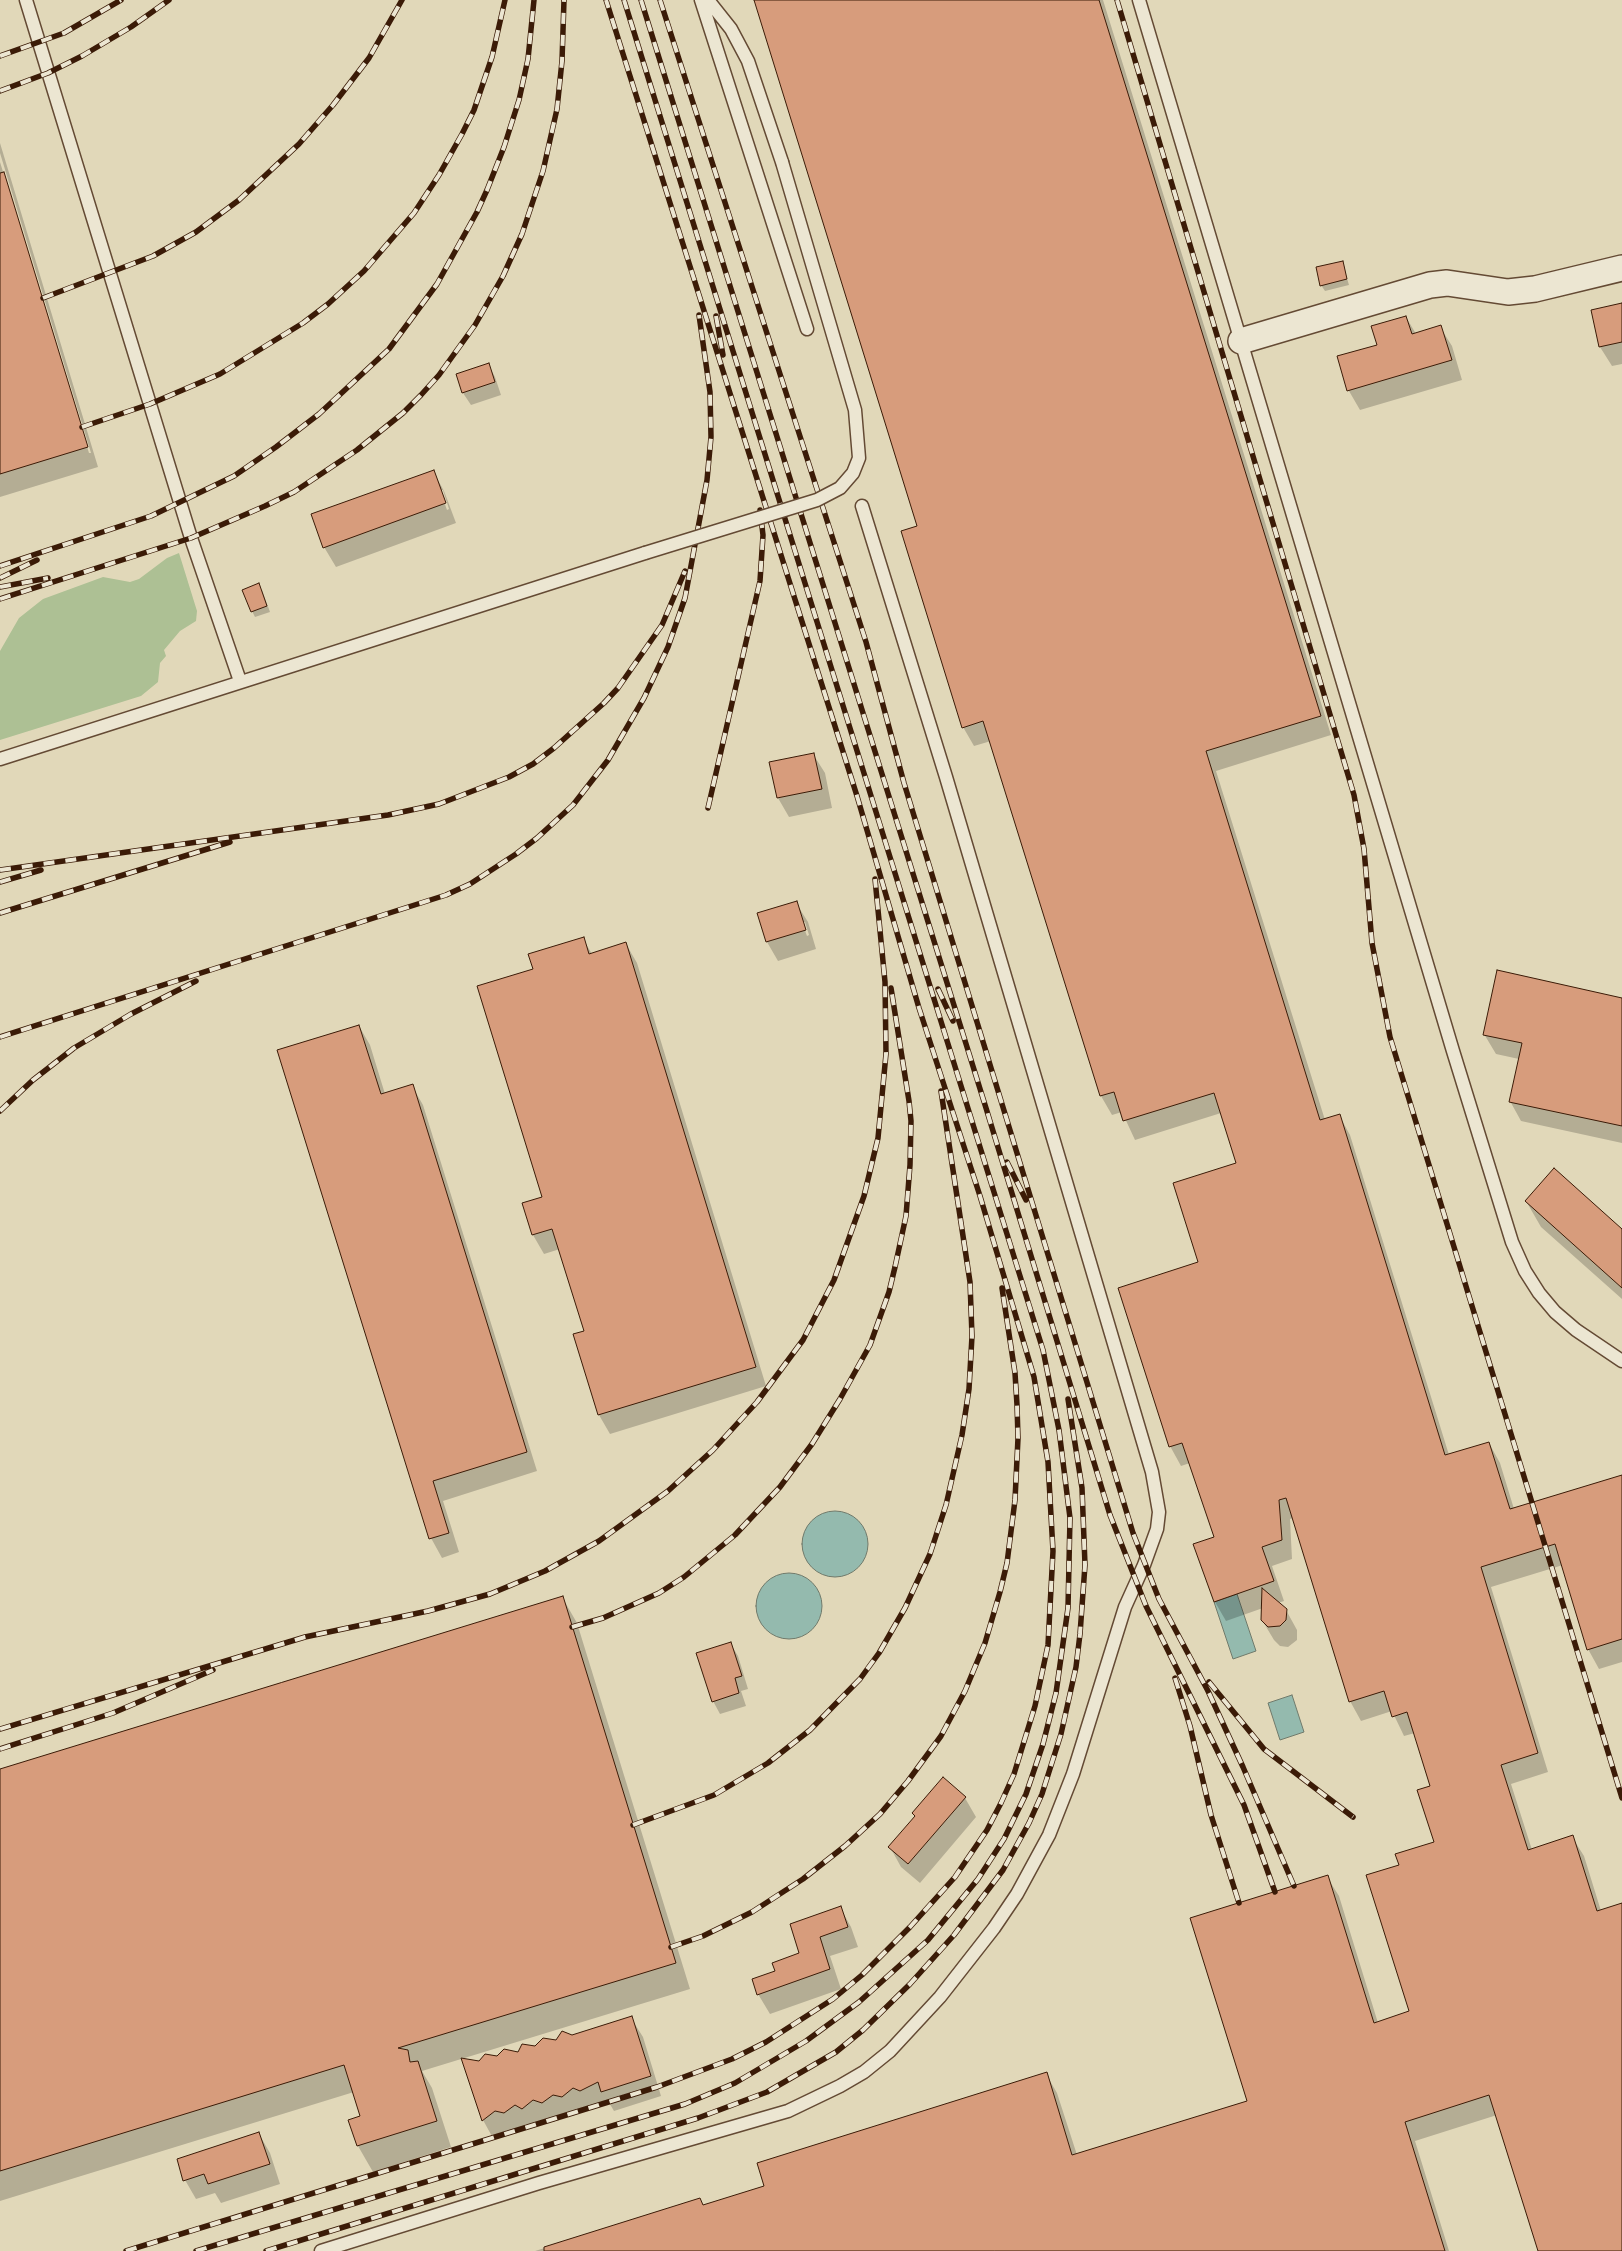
<!DOCTYPE html>
<style>
body{margin:0}
canvas{display:block;background:#e1d8b9}
</style>
<canvas width="1622" height="2251"></canvas>
<script>
const ctx = document.querySelector('canvas').getContext('2d');
ctx.lineJoin = 'round';
function fill(path, color) { ctx.fillStyle = color; ctx.fill(path, 'evenodd'); }
const shape = rows => new Path2D(rows.map(r => 'M' + r).join(''));
function strokePath(path, color, width, dash) { ctx.strokeStyle = color; ctx.lineWidth = width; ctx.lineCap = dash ? 'butt' : 'round'; ctx.setLineDash(dash || []); ctx.stroke(path); }
const green = shape([
 [179,553,197,611,196,621,180,631,164,650,166,656,160,663,158,682,141,696,0,740,0,651,19,618,43,599,103,577,130,582,139,579,167,558]
]);
const water = shape([
 '802 1544a33 33 0 1 1 66 0a33 33 0 1 1-66 0Z',
 '756 1606a33 33 0 1 1 66 0a33 33 0 1 1-66 0Z',
 [1237,1594,1256,1651,1233,1659,1214,1602,1237,1594],
 [1292,1695,1304,1732,1280,1740,1268,1703,1292,1695]
]);
const shadow = shape([
 [755,0,1103,0,1331,735,1216,771,1325,1120,1339,1115,1350,1135,1449,1455,1489,1443,1500,1463,1514,1509,1622,1477,1622,1662,1599,1669,1588,1649,1563,1565,1491,1587,1548,1772,1511,1784,1532,1850,1572,1837,1584,1856,1601,1911,1622,1904,1622,2251,1540,2251,1497,2115,1415,2141,1449,2251,535,2251,700,2200,704,2206,766,2187,1046,2074,1057,2093,1077,2155,1248,2101,1327,1877,1339,1896,1378,2023,1411,2012,1400,1866,1435,1843,1432,1787,1415,1733,1404,1736,1392,1711,1361,1721,1350,1701,1293,1518,1290,1519,1292,1559,1272,1566,1284,1601,1278,1603,1286,1610,1297,1630,1297,1640,1288,1647,1280,1646,1274,1640,1262,1620,1263,1608,1226,1621,1215,1602,1195,1545,1216,1538,1190,1463,1181,1466,1170,1446,1199,1263,1237,1164,1221,1113,1135,1140,1122,1112,1112,1115,1101,1096,991,741,974,746,963,727,918,527],
 [0,143,98,467,0,497,0,162,89,453,91,453,0,153],
 [1342,262,1349,285,1325,291,1321,285],
 [1622,304,1622,364,1612,366,1600,347],
 [1406,317,1416,334,1440,327,1452,346,1462,380,1360,410,1349,391,1338,357,1378,345],
 [488,364,495,377,501,395,471,405,463,393,457,375],
 [433,471,444,491,456,523,336,567,324,547],
 [440,490,443,490,449,509,447,510],
 [262,590,270,612,255,617,252,611],
 [813,754,825,773,832,808,789,817,778,798],
 [796,903,808,922,816,949,778,961,767,942,759,914],
 [802,922,805,922,809,935,807,936],
 [583,939,592,954,626,944,637,963,766,1386,610,1434,599,1415,574,1335,586,1332,560,1249,544,1254,533,1235,543,1198,534,970],
 [1622,999,1622,1143,1521,1121,1510,1101,1519,1059,1496,1054,1484,1034],
 [359,1026,370,1045,385,1094,412,1086,423,1105,537,1471,443,1501,459,1552,442,1558,431,1538],
 [1526,1201,1622,1231,1622,1299,1541,1227],
 [562,1597,577,1623,690,1989,422,2071,432,2088,451,2147,373,2172,358,2146,350,2120,362,2117,354,2092,0,2201,0,1770],
 [730,1643,738,1656,748,1689,741,1691,746,1706,720,1714,713,1701],
 [965,1798,976,1817,920,1883,901,1867,890,1847,916,1817],
 [840,1907,851,1927,858,1947,830,1956,841,1989,770,2014,758,1994,777,1971,801,1954],
 [631,2018,643,2037,661,2096,614,2111,608,2101,592,2110,584,2108,573,2116,564,2114,554,2122,544,2119,534,2128,526,2124,516,2132,507,2130,494,2140,483,2120,463,2060,479,2062,519,2053],
 [259,2134,270,2153,280,2184,221,2203,215,2193,196,2199,185,2180]
]);
const building = shape([
 [754,0,1099,0,1321,716,1206,751,1320,1120,1340,1114,1445,1455,1489,1442,1510,1509,1622,1475,1622,1639,1587,1650,1555,1544,1481,1567,1538,1753,1501,1765,1528,1850,1573,1835,1597,1911,1622,1903,1622,2251,1538,2251,1489,2095,1405,2122,1445,2251,544,2251,544,2247,700,2198,703,2205,764,2186,757,2163,1047,2072,1072,2155,1247,2101,1190,1918,1328,1875,1374,2023,1409,2011,1366,1875,1399,1865,1395,1854,1434,1842,1417,1790,1430,1786,1407,1712,1392,1717,1384,1691,1349,1702,1286,1498,1279,1500,1282,1540,1262,1547,1274,1581,1214,1602,1193,1544,1214,1537,1182,1443,1169,1447,1118,1288,1198,1262,1173,1183,1236,1163,1214,1093,1123,1121,1114,1092,1100,1096,983,721,962,728,901,531,917,526,754,0],
 [4,172,88,447,0,474,0,173,4,172],
 [1343,261,1347,279,1320,286,1316,267,1343,261],
 [1622,303,1622,342,1599,347,1591,310,1622,303],
 [1406,316,1412,334,1441,325,1452,360,1347,391,1337,356,1377,345,1371,326,1406,316],
 [489,363,495,382,462,393,456,374,489,363],
 [434,470,446,503,323,548,311,514,434,470],
 [259,583,267,606,251,612,242,590,259,583],
 [814,753,822,789,777,798,769,762,814,753],
 [797,901,806,930,766,942,757,913,797,901],
 [584,937,589,954,626,942,756,1367,598,1415,573,1334,584,1331,552,1229,532,1235,522,1203,542,1197,477,986,533,969,528,954,584,937],
 [1497,970,1622,998,1622,1126,1509,1102,1522,1043,1483,1035,1497,970],
 [359,1025,381,1094,413,1084,527,1452,433,1481,449,1533,429,1539,277,1050,359,1025],
 [1554,1168,1622,1229,1622,1288,1525,1201,1554,1168],
 [1262,1588,1287,1609,1286,1620,1280,1626,1268,1627,1261,1620,1262,1588],
 [563,1596,676,1963,398,2048,408,2050,410,2062,418,2061,437,2121,357,2146,348,2120,360,2116,344,2065,0,2171,0,1769,563,1596],
 [731,1642,742,1676,735,1678,739,1693,712,1702,696,1653,731,1642],
 [943,1777,966,1797,908,1864,888,1847,915,1816,912,1813,943,1777],
 [841,1906,848,1927,820,1937,830,1969,757,1995,752,1979,775,1971,772,1963,799,1953,790,1924,841,1906],
 [632,2016,651,2076,601,2092,598,2082,580,2091,573,2088,562,2097,553,2095,542,2103,533,2100,522,2109,515,2105,504,2113,495,2111,482,2121,461,2058,479,2061,485,2054,497,2056,504,2049,518,2052,522,2044,535,2046,543,2038,556,2040,562,2031,572,2035,632,2016],
 [259,2132,270,2164,208,2184,204,2174,183,2181,177,2159,259,2132]
]);
const lane = shape([
 [26,0,191,538,240,681],
 [701,0,807,329],
 [708,0,731,29,748,61,782,162],
 [1139,0,1453,1051,1512,1242,1525,1271,1539,1293,1555,1312,1576,1330,1622,1361],
 [0,759,645,553],
 [321,2251,539,2183,788,2111,840,2086,864,2072,890,2051,940,1997,994,1928,1017,1894,1049,1835,1073,1774,1125,1607,1144,1565,1157,1529,1159,1512,1152,1472,946,777,862,506]
]);
const street = shape([
 [1241,341,1430,285,1447,283,1508,292,1535,289,1622,268]
]);
const rail = shape([
 [641,0,986,1108,1110,1515,1146,1606,1244,1805,1275,1892],
 [660,0,866,642,904,783,1133,1533,1159,1599,1208,1691,1243,1767,1294,1886],
 [1117,0,1354,795,1364,849,1372,943,1390,1037,1622,1798],
 [0,56,64,33,121,0],
 [0,91,48,73,82,56,131,27,169,0],
 [43,298,153,256,196,232,239,200,299,144,333,105,369,58,402,0],
 [716,316,723,355],
 [82,427,150,404,220,374,303,323,328,304,364,271,414,213,439,175,462,134,474,110,492,57,505,0],
 [0,566,151,516,234,476,276,447,319,414,389,349,437,284,477,212,487,190,504,147,519,100,528,59,534,0],
 [0,578,37,560],
 [0,587,48,578],
 [0,599,191,538,265,506,294,492,357,450,403,413,421,395,439,375,475,325,503,276,522,234,543,171,557,109,562,61,564,0],
 [708,808,760,581,763,535,760,510],
 [0,870,388,815,439,804,509,777,533,764,554,748,604,703,618,688,662,625,685,571],
 [0,882,41,870],
 [0,913,230,842],
 [938,989,953,1021],
 [0,1037,446,895,470,884,516,854,537,838,573,805,608,760,644,698,668,647,685,598,707,480,711,437,710,392,699,315],
 [0,1111,33,1080,74,1048,131,1014,196,981],
 [1007,1162,1026,1200],
 [572,1627,603,1618,659,1593,684,1577,735,1535,780,1487,812,1444,840,1399,870,1345,889,1292,895,1267,906,1216,910,1165,911,1121,909,1101,891,988],
 [1175,1678,1190,1726,1211,1815,1239,1903],
 [1209,1682,1264,1749,1353,1817],
 [0,1729,305,1637,428,1611,490,1594,545,1571,599,1541,668,1491,713,1450,757,1402,803,1340,834,1280,864,1196,878,1138,886,1054,885,982,875,879],
 [0,1749,113,1713,213,1670],
 [633,1825,714,1795,768,1763,810,1730,860,1679,879,1653,905,1608,930,1554,946,1505,962,1435,969,1389,972,1336,970,1282,941,1091],
 [671,1947,703,1936,752,1912,803,1879,845,1846,880,1814,908,1781,941,1736,965,1691,985,1643,1000,1592,1007,1563,1015,1500,1018,1438,1017,1405,1015,1373,1002,1288],
 [126,2251,657,2087,732,2059,766,2042,833,1999,862,1975,910,1927,955,1877,987,1830,1001,1803,1014,1774,1035,1706,1048,1645,1053,1551,1048,1462,1034,1377,980,1196,919,1008,857,796,606,0],
 [196,2251,685,2104,735,2083,806,2041,859,2002,928,1940,978,1879,1004,1839,1026,1794,1043,1744,1056,1693,1068,1608,1070,1518,1059,1430,1043,1350,624,0],
 [266,2251,698,2118,767,2092,836,2052,863,2030,910,1984,954,1935,1003,1870,1029,1823,1042,1794,1061,1734,1076,1667,1080,1634,1085,1565,1082,1488,1068,1399]
]);
const laneBridge = shape([
 [645,553,817,500,840,488,853,473,859,458,855,410,782,162]
]);
fill(green, '#adc094');
fill(water, '#94baae');
strokePath(water, '#707a6b', 1);
fill(shadow, '#0003');
fill(building, '#d79c7c');
strokePath(building, '#3b1b07', 1);
strokePath(lane, '#644a34', 15);
strokePath(street, '#644a34', 28);
strokePath(lane, '#ece6d2', 12);
strokePath(street, '#ece6d2', 25);
strokePath(rail, '#3b1b07', 5.5);
strokePath(rail, '#ece6d2', 4, [11]);
strokePath(laneBridge, '#644a34', 15, []);
strokePath(laneBridge, '#ece6d2', 12);
</script>
